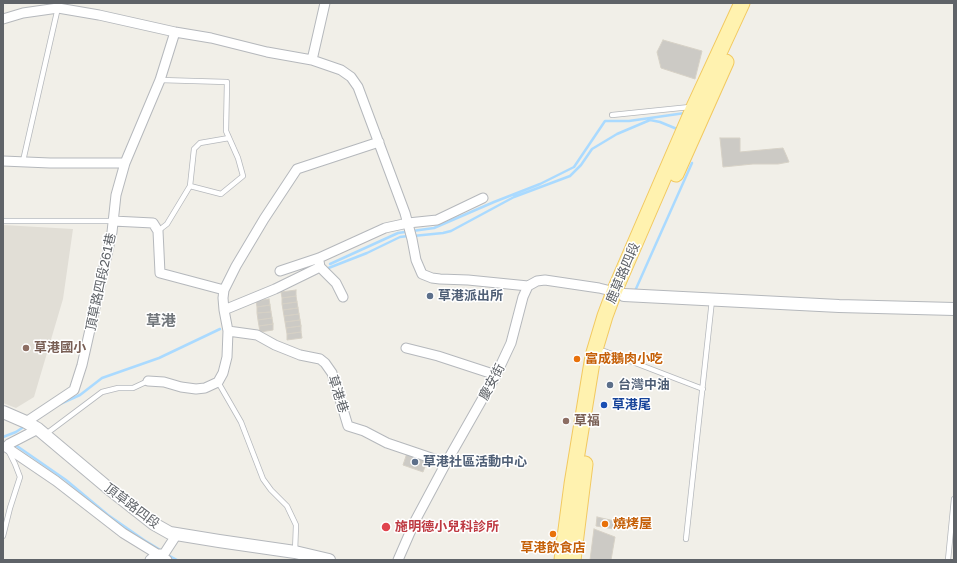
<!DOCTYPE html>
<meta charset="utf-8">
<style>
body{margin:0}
#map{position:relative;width:957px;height:563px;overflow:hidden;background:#f1efe8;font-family:"Golos Text",sans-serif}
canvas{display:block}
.frame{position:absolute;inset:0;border:4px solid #5f6368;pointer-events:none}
</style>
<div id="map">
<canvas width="957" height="563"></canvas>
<div class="frame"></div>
</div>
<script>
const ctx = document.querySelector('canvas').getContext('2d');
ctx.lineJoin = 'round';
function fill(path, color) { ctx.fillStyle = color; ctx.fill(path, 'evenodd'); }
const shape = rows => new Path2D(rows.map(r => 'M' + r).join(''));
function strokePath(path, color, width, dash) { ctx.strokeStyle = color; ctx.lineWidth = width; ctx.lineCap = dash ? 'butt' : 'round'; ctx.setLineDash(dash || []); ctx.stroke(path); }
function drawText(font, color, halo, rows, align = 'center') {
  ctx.font = font + ' "Golos Text","Noto Sans TC",sans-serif'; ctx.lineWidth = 3; ctx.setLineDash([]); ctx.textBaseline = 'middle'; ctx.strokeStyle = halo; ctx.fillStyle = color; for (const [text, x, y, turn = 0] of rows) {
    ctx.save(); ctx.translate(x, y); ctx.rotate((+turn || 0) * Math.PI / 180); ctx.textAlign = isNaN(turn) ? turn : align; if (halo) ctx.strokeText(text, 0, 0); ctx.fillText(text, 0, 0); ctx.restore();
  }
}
const education = shape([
 [3,225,73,229,63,299,34,397,16,408,3,403]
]);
const stream = shape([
 [413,236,443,233,451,231,514,197,570,176,581,165,592,149,617,134,650,120,660,122,677,129],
 [330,264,398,233,434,228,494,202,540,184,574,167,605,121,629,121,685,113],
 [326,269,367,253,400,237,408,236],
 [636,291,635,291,651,255,692,163],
 [60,404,80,395,102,378,159,358,220,329],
 [3,437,16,432,25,426],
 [14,444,66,480,108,515,144,540,162,551],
 [166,554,177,560]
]);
const building = shape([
 [663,40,702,51,695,79,661,68,657,52,663,40],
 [720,138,740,138,740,152,783,148,787,157,789,162,778,164,753,164,723,167,720,138],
 [296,290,296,296,282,298,281,292,296,290],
 [296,296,297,302,282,304,282,298,296,296],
 [269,299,270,305,257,307,256,301,269,299],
 [297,302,298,308,283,310,282,304,297,302],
 [270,305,271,312,257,313,257,307,270,305],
 [298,308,299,314,284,316,283,310,298,308],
 [271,312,272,318,258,320,257,313,271,312],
 [299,314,300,320,285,322,284,316,299,314],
 [272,318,273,324,259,326,258,320,272,318],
 [300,320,301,326,286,328,285,322,300,320],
 [273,324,273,330,260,332,259,326,273,324],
 [301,326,301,332,287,334,286,328,301,326],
 [301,332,302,338,287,340,287,334,301,332],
 [407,453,428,459,423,472,403,465,407,453],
 [597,517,615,521,614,529,596,526,597,517],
 [594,529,615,537,611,560,590,560,594,529]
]);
const service = shape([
 [612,115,690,107],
 [23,161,59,3],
 [190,186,194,149,200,143,229,138],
 [3,221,113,221],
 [158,231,167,224,190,186,221,194,243,176,238,158,226,131,227,82,160,80],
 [604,351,703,389],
 [218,382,241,422,263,479,271,490,287,506,296,525,295,552],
 [46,434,102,392,118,388,133,388,148,381],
 [3,536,10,508,20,477,15,464,9,452],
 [686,539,712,300],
 [948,560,954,499]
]);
const minor = shape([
 [3,19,23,13,58,8,99,15,175,32,211,38,267,52,312,60,341,70,351,77,358,87,405,213,412,239,416,260,422,274,432,278,440,279,468,280,528,286],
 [312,60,325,3],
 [3,161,50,163,125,163,160,80,175,32],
 [113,221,153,223,158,231,160,273,224,290],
 [319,261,320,267,336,283,343,297],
 [280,271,319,258,385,228,408,223,437,220,483,198],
 [224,310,223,298,224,290,236,266,264,219,297,169,379,142],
 [228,331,257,335,275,345,300,355,320,359,325,363,332,373,348,426,364,431,387,443,446,463],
 [406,348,438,356,496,375],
 [148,381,164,382,181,387,196,389,205,388,218,382,223,373,227,357,228,331,224,310,275,289,320,267],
 [26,422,74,390,82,365,112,232,116,195,125,163],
 [3,447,6,447,9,444,38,429],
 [6,447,56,481,123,533,167,560],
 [150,560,157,554,164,554,177,534],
 [398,560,415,521,446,463,496,375,511,343,523,297,528,286,537,281,545,280,599,288,619,293]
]);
const tertiary = shape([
 [624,295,839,306,954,309],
 [3,412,26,422,38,429,107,487,154,524,170,533,219,541,295,552,329,560]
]);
const primary = shape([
 [676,174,726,62],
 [562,560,572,484,593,356,605,316,614,292,694,107,742,3],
 [573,560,585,464]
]);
const markers = [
 [430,296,4,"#5c6f8a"],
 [26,348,4,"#8d6e63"],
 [577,359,4,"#e8710a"],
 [610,385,4,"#5c6f8a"],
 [604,405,4,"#1a4fb4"],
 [566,421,4,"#8d6e63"],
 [415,462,4,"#5c6f8a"],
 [605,524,4,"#e8710a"],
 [386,527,5,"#e0444e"],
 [553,534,4,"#e8710a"]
];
const streetNames = [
 ["鹿草路四段",623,273,-67],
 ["頂草路四段261巷",101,282,-78],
 ["慶安街",492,382,-62],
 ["草港巷",338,394,72],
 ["頂草路四段",132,506,37]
];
const serviceNames = [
 ["草港派出所",438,296],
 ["台灣中油",618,385],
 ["草港社區活動中心",423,462]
];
const educationNames = [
 ["草港國小",34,348],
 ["草福",574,421]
];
const foodNames = [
 ["富成鵝肉小吃",585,359],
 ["燒烤屋",613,524],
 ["草港飲食店",553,548,"center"]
];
const transitNames = [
 ["草港尾",612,405]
];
const healthNames = [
 ["施明德小兒科診所",395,527]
];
const quarterNames = [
 ["草港",161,321]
];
fill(education, '#e1ded6');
strokePath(stream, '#aadaff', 2.5);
fill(building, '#cccac5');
strokePath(building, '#d6d1c6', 1);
strokePath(service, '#b5b8bc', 6);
strokePath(minor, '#b5b8bc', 11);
strokePath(tertiary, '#b5b8bc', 14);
strokePath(primary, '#f2c960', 17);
strokePath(service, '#fff', 4.5);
strokePath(minor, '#fff', 9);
strokePath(tertiary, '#fff', 12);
strokePath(primary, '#fff2af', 15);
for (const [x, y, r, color] of markers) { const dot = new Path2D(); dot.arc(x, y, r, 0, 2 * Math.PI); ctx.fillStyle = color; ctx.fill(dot); strokePath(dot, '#fff', 1.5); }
drawText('13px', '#5f6368', '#fff', streetNames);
drawText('bold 13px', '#4e5e75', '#fff', serviceNames, 'left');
drawText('bold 13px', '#785e54', '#fff', educationNames, 'left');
drawText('bold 13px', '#c56008', '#fff', foodNames, 'left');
drawText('bold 13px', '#164399', '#fff', transitNames, 'left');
drawText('bold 13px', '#be3a42', '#fff', healthNames, 'left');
drawText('bold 15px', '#70757a', '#fff', quarterNames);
</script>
